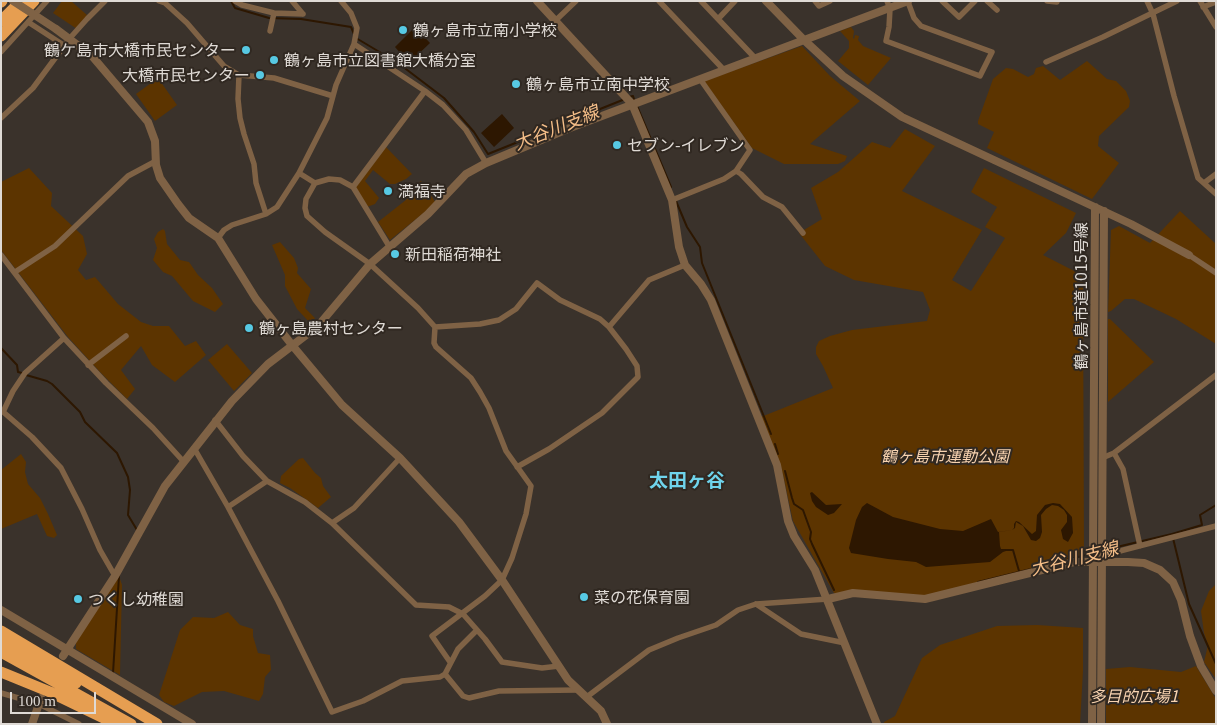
<!DOCTYPE html>
<meta charset="utf-8">
<style>
body{margin:0}
#map{position:relative;width:1217px;height:725px;overflow:hidden;background:#3a322b;font-family:Georgia,serif}
canvas{display:block}
.frame{position:absolute;inset:0;border:2px solid #dfdad5;pointer-events:none}
.scale{position:absolute;left:10px;top:692px;width:86px;height:22px;box-sizing:border-box;border:2px solid #dfdad5;border-top:0;padding-left:6px;font-size:15px;line-height:18px;white-space:nowrap;color:#dfdad5;-webkit-text-stroke:4px #302821;paint-order:stroke}
</style>
<div id="map">
<canvas width="1217" height="725"></canvas>
<div class="frame"></div>
<div class="scale">100 m</div>
</div>
<script>
const ctx = document.querySelector('canvas').getContext('2d');
ctx.lineJoin = 'round';
function fill(path, color) { ctx.fillStyle = color; ctx.fill(path, 'evenodd'); }
const shape = rows => new Path2D(rows.map(r => 'M' + r).join(''));
function strokePath(path, color, width, dash) { ctx.strokeStyle = color; ctx.lineWidth = width; ctx.lineCap = dash ? 'butt' : 'round'; ctx.setLineDash(dash || []); ctx.stroke(path); }
function drawText(font, color, halo, rows, align = 'center') {
  ctx.font = font + ' Georgia,"Noto Sans JP",serif'; ctx.lineWidth = 4; ctx.setLineDash([]); ctx.textBaseline = 'middle'; ctx.strokeStyle = halo; ctx.fillStyle = color; for (const [text, x, y, turn = 0] of rows) {
    ctx.save(); ctx.translate(x, y); ctx.rotate((+turn || 0) * Math.PI / 180); ctx.textAlign = isNaN(turn) ? turn : align; if (halo) ctx.strokeText(text, 0, 0); ctx.fillText(text, 0, 0); ctx.restore();
  }
}
const green = shape([
 [62,1,71,1,87,15,77,29,53,13],
 [851,27,854,31,853,38,854,39,855,35,859,36,858,40,863,46,891,58,868,85,838,61,849,48,849,41,840,31],
 [802,46,830,76,860,101,810,144,847,156,845,161,838,164,784,164,752,148,704,81],
 [1087,61,1107,79,1116,81,1126,91,1130,101,1129,107,1099,136,1098,146,1119,163,1092,199,987,148,994,132,978,124,978,121,993,79,1006,68,1013,69,1028,77,1034,74,1036,68,1043,66,1060,80],
 [158,78,177,105,155,121,136,94],
 [905,129,935,146,902,191,982,230,952,280,971,291,1005,238,985,227,997,207,971,192,984,168,1076,213,1066,233,1043,255,1082,275,1083,281,1084,557,919,599,834,593,793,521,783,475,761,417,833,388,823,366,816,354,816,347,819,341,830,336,852,330,927,321,930,310,923,292,854,280,825,266,799,233,822,219,811,188,838,172,872,142,890,148],
 [386,147,412,174,406,179,395,184,390,184,373,170,365,181,379,198,375,204,367,207,355,187],
 [29,168,52,193,51,206,83,236,87,254,78,270,86,280,95,277,118,304,141,322,153,326,169,326,185,346,196,341,206,355,175,382,152,365,141,346,121,370,135,389,127,399,99,371,68,337,1,250,1,182],
 [421,181,436,203,390,240,378,222,416,192,413,187],
 [1180,211,1216,244,1216,344,1176,319,1134,299,1125,299,1111,311,1108,312,1111,230,1119,226,1150,243],
 [163,229,165,231,167,244,180,260,189,262,198,275,212,288,223,304,215,312,193,301,172,276,163,272,153,260,157,248,154,239,158,232],
 [280,242,294,258,298,268,297,273,311,289,305,308,315,318,311,324,297,309,285,286,285,275,272,245],
 [1108,319,1110,319,1154,362,1108,402],
 [227,344,252,373,234,391,208,360],
 [21,454,26,462,25,472,28,484,40,498,48,514,57,535,54,538,47,536,37,514,1,529,1,470],
 [303,458,315,473,321,478,323,486,331,497,318,508,290,488,280,483,281,476,299,459],
 [119,576,122,585,120,675,76,649,76,641],
 [1216,584,1216,679,1204,662,1208,645,1204,633,1201,611,1209,591],
 [228,612,240,625,253,629,253,636,258,653,270,655,271,670,265,677,263,694,259,701,224,691,202,692,174,706,164,702,159,695,180,630,193,617,214,618],
 [1037,625,1083,628,1083,671,1080,724,884,724,884,722,895,716,922,658,940,645,997,626],
 [1196,666,1216,699,1216,724,1106,724,1106,669,1130,667,1181,672]
]);
const water = shape([
 [415,27,430,43,409,63,395,47],
 [502,114,514,128,494,147,481,133],
 [812,492,826,505,842,504,834,513,828,515,816,507,812,501,810,493],
 [867,503,893,517,940,529,963,531,991,519,998,532,1012,530,1014,528,1014,524,1016,521,1019,522,1032,534,1036,531,1037,515,1045,505,1053,503,1060,504,1072,517,1073,533,1068,542,1063,539,1061,530,1067,522,1067,515,1064,510,1058,506,1052,505,1046,509,1041,515,1042,532,1040,538,1036,541,1031,540,1023,526,1016,522,1015,528,1012,530,999,532,1000,546,1001,549,1006,549,1006,551,1003,552,990,562,926,567,916,562,888,559,851,553,849,548,856,520,862,507]
]);
const stream = shape([
 [231,1,235,8,269,18,301,19,351,27,354,34],
 [356,38,398,63,444,98,474,132,488,154,625,99],
 [629,97,633,96,635,102],
 [637,106,671,187],
 [676,201,687,227,700,247,702,263,771,434],
 [1,348,17,365,18,372,22,373],
 [26,375,47,381,52,384,80,412,85,422,117,453,128,477,130,490,128,515,137,530],
 [775,444,778,454],
 [785,471,792,498,794,504,803,510,811,532,810,539,812,544,834,590],
 [1172,534,1202,525,1200,515,1216,505],
 [1006,550,1013,550,1019,571],
 [1104,550,1172,534,1189,604,1216,664],
 [1066,560,1090,554],
 [978,582,1039,567],
 [113,673,119,576]
]);
const minor = shape([
 [159,1,165,3,187,23,224,66,239,75,274,78,333,96],
 [235,1,242,5,274,13,303,14],
 [292,1,303,14],
 [659,1,724,70],
 [701,1,755,58],
 [815,1,819,6,830,1],
 [887,1,890,9,889,27,886,41,980,76,992,52,921,26,914,18,908,2],
 [942,1,959,17,975,1],
 [987,1,997,10],
 [1047,1,1057,2],
 [1147,1,1153,14,1174,96,1198,178,1216,194],
 [1200,1,1216,27],
 [1203,7,1216,2],
 [718,19,735,1],
 [555,21,576,1],
 [28,22,65,46],
 [270,31,274,13],
 [354,44,425,91,443,105,466,130,486,163],
 [1,52,47,1],
 [1046,62,1103,37,1177,1],
 [239,75,238,99,240,118,244,134,254,164,256,183,266,214],
 [1,118,33,88,70,38,87,19,105,1],
 [736,171,741,174,763,197,782,207,803,233],
 [299,173,315,183,329,179,340,180,353,187,389,246],
 [315,183,306,199,305,208,307,216,325,232,370,264,418,308,435,327,480,324,499,320,516,309,537,283,560,300,600,319,609,327,626,349,637,366,638,377,602,413,549,449,517,467],
 [1204,183,1216,174],
 [353,187,425,91],
 [672,200,724,179,736,171,750,150,700,79],
 [218,238,224,230,232,225,266,214,277,207,299,173,327,118,336,85,354,44,357,28,351,13,341,1],
 [1,255,64,338,106,383,153,428,183,461],
 [1189,255,1216,273],
 [15,272,55,246,128,176,156,161],
 [435,327,434,343,436,347,471,378,480,392,489,408,506,451,531,486,526,514,512,558,502,580,485,596,432,636,450,662],
 [609,327,649,280,685,265],
 [88,365,126,336],
 [1,410,32,437,61,468,82,509,100,550,115,576],
 [3,412,13,391,25,373,64,338],
 [215,420,243,456,267,481,305,502,332,523,416,605,449,607,463,614,485,639,502,662,542,668,559,666],
 [194,448,228,507,278,601,332,712,363,701,402,681,440,677,445,674,458,649,477,630],
 [1114,453,1216,375],
 [1102,458,1114,453,1123,469,1140,546],
 [228,507,267,481],
 [332,523,354,508,400,458],
 [1116,552,1216,526],
 [756,604,801,634,845,643],
 [445,674,463,696,469,698,499,691,578,690],
 [1,693,39,704,79,724],
 [588,696,649,650,678,638,716,625,738,610,756,604,828,599]
]);
const tertiary = shape([
 [537,1,632,104,672,200,679,247,685,265,701,284,711,300,777,465,788,521,794,536,815,570,877,724],
 [766,1,804,40,843,76,902,117,1131,224,1189,255],
 [56,29,92,56,148,122,155,141,156,165,160,178,178,204,189,218,218,238,256,299,292,345,342,405,400,458,459,522,502,580,568,680,601,711,607,724],
 [828,599,853,593,925,599,1074,562,1128,562,1144,563,1160,570,1173,582,1181,600,1190,636,1201,666,1216,691],
 [1,610,192,724],
 [63,656,115,576,165,486,232,401,268,364,318,326,370,264,428,214,466,174,486,163,570,128,908,1],
 [32,724,41,698],
 [1092,724,1095,207],
 [1101,724,1104,211]
]);
const motorway = shape([
 [1,2,2,1],
 [1,21,21,1],
 [1,36,34,1],
 [1,631,157,724],
 [1,642,76,683],
 [1,652,131,724],
 [1,672,50,692,116,724]
]);
const tertiaryBridge = shape([
 [13,1,56,29]
]);
const markers = [
 [403,30,5,"#57c9e3"],
 [246,50,5,"#57c9e3"],
 [274,60,5,"#57c9e3"],
 [260,75,5,"#57c9e3"],
 [516,84,5,"#57c9e3"],
 [617,145,5,"#57c9e3"],
 [388,191,5,"#57c9e3"],
 [395,254,5,"#57c9e3"],
 [249,328,5,"#57c9e3"],
 [584,597,5,"#57c9e3"],
 [78,599,5,"#57c9e3"]
];
const poiNames = [
 ["鶴ヶ島市立南小学校",413,30],
 ["鶴ケ島市大橋市民センター",236,50,"right"],
 ["鶴ヶ島市立図書館大橋分室",284,60],
 ["大橋市民センター",250,75,"right"],
 ["鶴ヶ島市立南中学校",526,84],
 ["セブン-イレブン",627,145],
 ["満福寺",398,191],
 ["新田稲荷神社",405,254],
 ["鶴ヶ島農村センター",259,328],
 ["菜の花保育園",594,597],
 ["つくし幼稚園",88,599]
];
const streetNames = [
 ["鶴ヶ島市道1015号線",1081,296,-90]
];
const parkNames = [
 ["鶴ヶ島市運動公園",945,456],
 ["多目的広場1",1134,696]
];
const waterNames = [
 ["大谷川支線",556,127,-22],
 ["大谷川支線",1074,558,-14]
];
const quarterNames = [
 ["太田ヶ谷",687,480]
];
fill(green, '#5c3400');
fill(water, '#2d1701');
strokePath(stream, '#2d1701', 2);
strokePath(minor, '#7f6245', 5.5);
strokePath(tertiary, '#7f6245', 8);
strokePath(motorway, '#e69e51', 11);
strokePath(tertiaryBridge, '#7f6245', 8);
for (const [x, y, r, color] of markers) { const dot = new Path2D(); dot.arc(x, y, r, 0, 2 * Math.PI); ctx.fillStyle = color; ctx.fill(dot); strokePath(dot, '#302821', 2); }
drawText('16px', '#dfdad5', '#302821', poiNames, 'left');
drawText('16px', '#dfdad5', '#302821', streetNames);
drawText('italic 16px', '#f8d3b0', '#302821', parkNames);
drawText('italic 18px', '#f5be88', '#302821', waterNames);
drawText('bold 19px', '#6fd4ec', '#302821', quarterNames);
</script>
